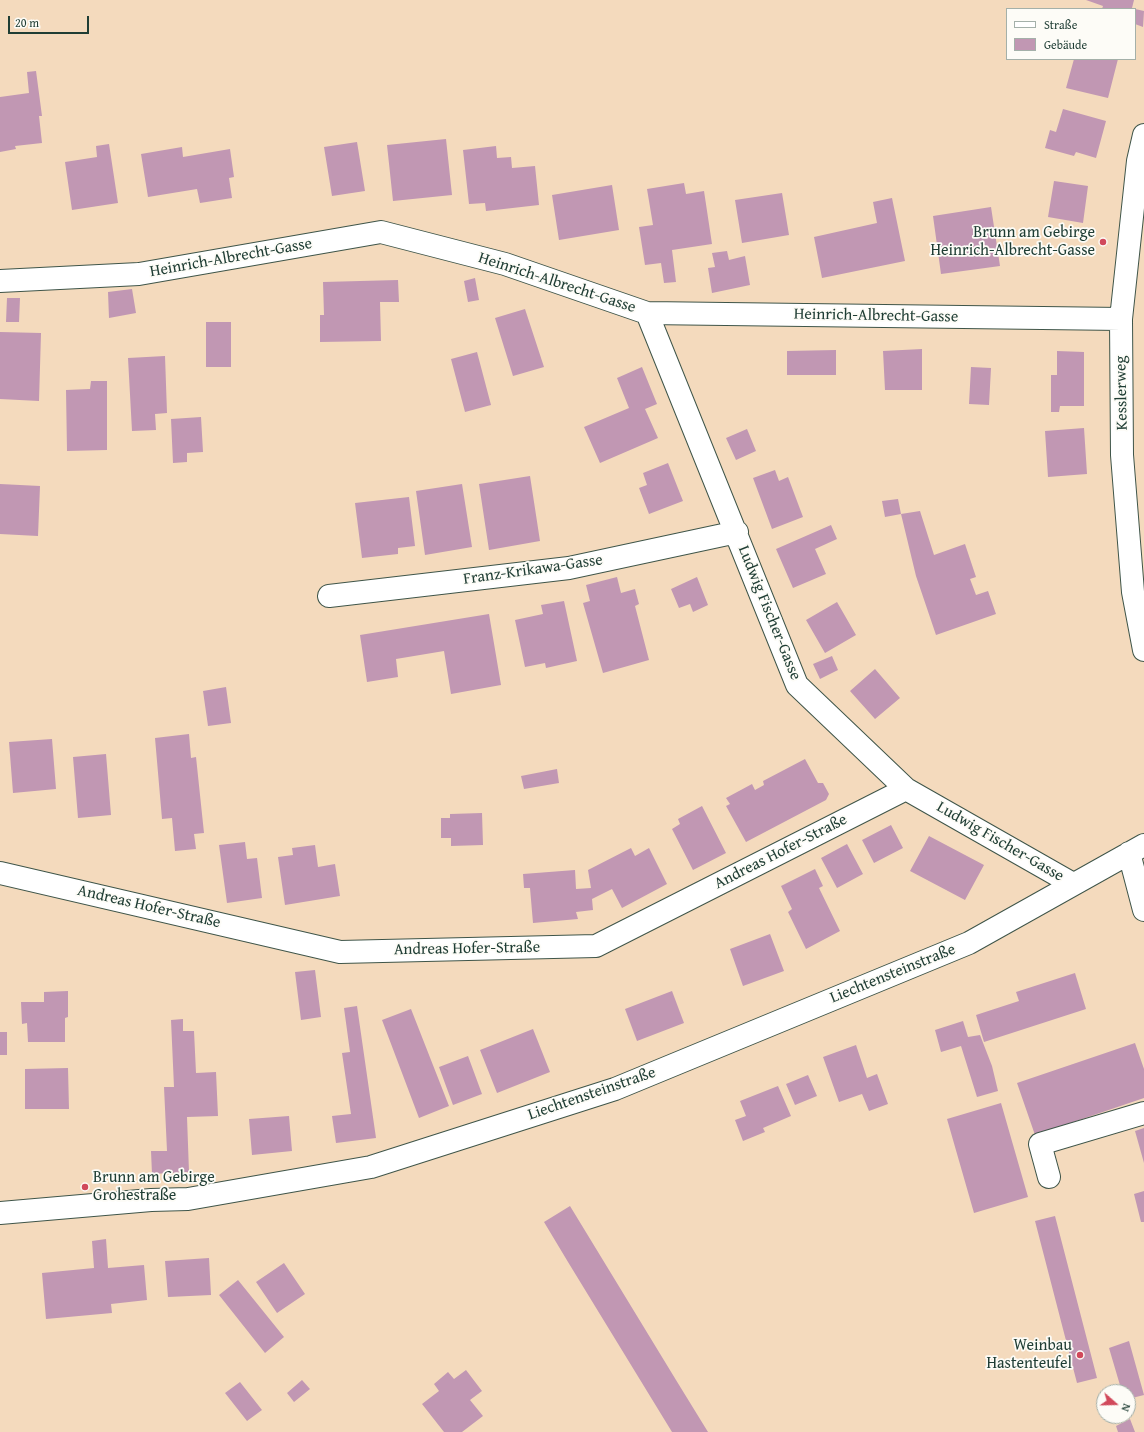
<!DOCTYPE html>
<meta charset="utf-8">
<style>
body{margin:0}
#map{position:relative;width:1144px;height:1432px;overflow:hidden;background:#f4dabd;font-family:"Gentium Book Plus",serif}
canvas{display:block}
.legend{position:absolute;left:1006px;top:8px;width:130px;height:52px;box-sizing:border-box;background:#fdfcf7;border:1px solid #a4b0a9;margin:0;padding:5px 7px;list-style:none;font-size:12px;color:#1f3d34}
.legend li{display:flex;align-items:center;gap:8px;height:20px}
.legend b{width:20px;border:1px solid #a4b0a9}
.north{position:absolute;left:1096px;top:1384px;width:40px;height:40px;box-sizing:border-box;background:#fdfcf7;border:1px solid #a4b0a9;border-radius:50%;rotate:110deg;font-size:11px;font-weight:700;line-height:16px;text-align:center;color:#1f3d34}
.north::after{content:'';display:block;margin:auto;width:14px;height:18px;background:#d1495b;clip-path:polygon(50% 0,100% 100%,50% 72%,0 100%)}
.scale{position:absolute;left:8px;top:16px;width:81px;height:18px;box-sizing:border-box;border:2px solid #1f3d34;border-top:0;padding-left:5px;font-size:12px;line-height:14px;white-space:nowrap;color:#1f3d34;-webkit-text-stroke:3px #fdfcf7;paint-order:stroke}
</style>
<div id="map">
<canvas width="1144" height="1432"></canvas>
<ul class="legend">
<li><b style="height:5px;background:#fff"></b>Straße</li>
<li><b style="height:11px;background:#c197b3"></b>Gebäude</li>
</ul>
<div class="north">N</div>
<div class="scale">20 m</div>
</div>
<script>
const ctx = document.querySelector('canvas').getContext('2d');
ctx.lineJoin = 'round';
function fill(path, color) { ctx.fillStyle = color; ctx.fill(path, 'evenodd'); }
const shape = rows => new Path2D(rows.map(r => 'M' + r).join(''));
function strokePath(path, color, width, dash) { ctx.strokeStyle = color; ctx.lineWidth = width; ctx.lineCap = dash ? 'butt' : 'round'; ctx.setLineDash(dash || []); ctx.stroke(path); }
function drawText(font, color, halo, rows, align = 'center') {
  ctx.font = font + ' "Gentium Book Plus",serif'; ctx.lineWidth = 3.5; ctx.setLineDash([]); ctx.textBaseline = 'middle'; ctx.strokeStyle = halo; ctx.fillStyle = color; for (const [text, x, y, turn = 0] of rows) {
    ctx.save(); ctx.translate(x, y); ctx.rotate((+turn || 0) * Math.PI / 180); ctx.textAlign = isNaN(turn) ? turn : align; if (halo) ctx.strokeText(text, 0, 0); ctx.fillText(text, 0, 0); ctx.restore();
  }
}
const building = shape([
 [1086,0,1134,0,1132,8,1135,9,1102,9,1103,6],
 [1135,9,1144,11,1143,27,1135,24],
 [1074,59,1118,59,1108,98,1066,88],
 [36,71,42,116,39,116,42,143,15,146,16,149,0,152,0,97,29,93,27,72],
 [1063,109,1106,121,1096,158,1076,152,1074,156,1045,148,1050,130,1056,132],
 [446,139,452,195,393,201,387,145],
 [357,142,365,191,332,196,324,147],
 [109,144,118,203,72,210,65,162,97,157,96,146],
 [496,146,497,158,511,157,512,168,535,166,539,205,486,211,485,203,469,204,463,150],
 [182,147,183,157,230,149,234,177,229,178,232,198,200,203,197,189,148,197,141,154],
 [1054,181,1088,186,1083,223,1048,217],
 [684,183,686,194,704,191,712,244,672,250,676,282,664,283,661,263,645,265,639,227,653,225,647,189],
 [612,185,619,230,559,240,552,195],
 [782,193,789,235,742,243,735,200],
 [892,198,905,261,822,278,814,237,877,223,873,202],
 [991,207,1000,266,941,274,933,216],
 [727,251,729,260,745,256,750,285,712,293,708,268,715,267,712,253],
 [475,278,479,300,468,302,464,281],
 [398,280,399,302,380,302,381,341,320,342,320,315,324,315,323,282],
 [132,289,136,313,109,318,108,292],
 [7,298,20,298,19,322,6,322],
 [525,309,544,367,513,376,495,318],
 [206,322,231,322,231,367,206,367],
 [0,332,41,333,39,401,0,399],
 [922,349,922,390,885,390,883,351],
 [836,350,836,375,787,375,787,351],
 [1057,351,1084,352,1084,406,1060,406,1059,412,1051,412,1051,375,1057,375],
 [477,352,491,405,465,412,451,359],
 [165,356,167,413,155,414,156,430,132,431,128,358],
 [642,367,657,404,645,409,658,438,600,463,584,427,629,408,617,378],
 [971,367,991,368,989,405,969,404],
 [91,381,107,381,107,450,67,451,66,390,90,389],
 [201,417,203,452,187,453,187,462,173,463,171,419],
 [1084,428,1087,474,1048,477,1045,431],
 [747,429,756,451,736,460,726,438],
 [668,463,683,501,649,514,639,488,647,485,643,473],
 [775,470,779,481,788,477,803,517,772,529,753,478],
 [530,476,540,541,489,550,479,484],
 [0,484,40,486,38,536,0,534],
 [462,484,472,547,425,555,416,491],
 [409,497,415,546,398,548,398,554,362,558,355,503],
 [898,499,901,514,885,517,882,501],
 [920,511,934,555,965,544,976,577,970,579,976,595,988,591,996,614,936,635,916,576,901,514],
 [831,525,837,539,815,549,826,574,793,588,776,549],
 [617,577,621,593,635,589,639,604,635,606,649,660,603,673,583,603,590,601,586,585],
 [697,577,708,605,693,612,690,604,679,608,671,589],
 [564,601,577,661,546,668,545,663,525,667,515,620,543,614,541,605],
 [837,602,856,635,825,653,806,620],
 [489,614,501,685,451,694,444,651,396,659,398,677,367,682,360,635],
 [832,656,838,670,820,679,813,664],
 [875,669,900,698,875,719,850,691],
 [226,687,231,723,208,726,203,691],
 [189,734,191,758,196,757,204,833,194,834,196,849,175,851,172,818,162,819,155,738],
 [52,739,56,789,13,793,9,742],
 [106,754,111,815,78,818,73,757],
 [805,759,818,783,823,783,829,794,826,800,746,842,726,806,730,804,726,798,752,784,755,790,764,785,763,781],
 [557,769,559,783,524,789,521,776],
 [702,806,726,853,693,870,672,829,680,824,678,819],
 [482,813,483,845,451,846,451,838,441,838,441,818,450,818,450,814],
 [891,825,903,848,874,863,862,840],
 [929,836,984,865,965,900,910,871],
 [245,842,247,859,257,858,262,898,227,903,219,845],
 [847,844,863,874,837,888,821,858],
 [315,845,318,867,335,864,340,896,285,905,278,857,293,855,292,848],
 [631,848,635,856,649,848,667,884,622,908,612,889,592,899,593,910,576,912,578,919,533,923,530,888,524,888,523,874,575,870,576,889,591,888,588,870],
 [815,869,823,886,819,888,840,931,806,949,788,912,792,909,781,886],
 [770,934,784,971,743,986,730,949],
 [315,970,321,1017,301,1020,295,972],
 [1075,973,1086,1009,984,1042,976,1015,1019,1001,1016,992],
 [68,991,68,1017,65,1018,65,1042,28,1042,27,1023,22,1024,21,1002,44,1002,44,992],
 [672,991,684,1023,637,1041,625,1009],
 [357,1006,376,1138,336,1143,332,1116,351,1114,342,1053,350,1052,344,1008],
 [411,1009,449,1106,419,1118,382,1020],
 [183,1019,183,1031,194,1031,196,1073,216,1072,218,1116,187,1117,189,1172,152,1174,151,1151,167,1151,164,1087,174,1087,171,1020],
 [963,1021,968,1037,980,1035,992,1066,998,1091,977,1097,961,1046,941,1052,935,1030],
 [533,1029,550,1072,497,1093,480,1050],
 [0,1032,7,1032,7,1055,0,1055],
 [1135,1043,1144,1069,1144,1098,1035,1135,1017,1083],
 [856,1045,867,1078,877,1074,888,1104,869,1111,862,1094,839,1102,823,1057],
 [468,1056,482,1094,453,1105,439,1067],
 [68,1068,69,1109,25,1109,25,1069],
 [808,1075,817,1096,795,1105,786,1084],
 [778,1086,791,1116,763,1128,765,1132,743,1141,735,1120,746,1116,740,1101],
 [1001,1103,1028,1197,974,1213,947,1119],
 [289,1116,292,1151,252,1155,249,1119],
 [1144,1128,1144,1163,1135,1131],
 [1144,1191,1144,1222,1141,1222,1134,1194],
 [570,1206,676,1380,708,1432,672,1432,568,1262,544,1222],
 [1055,1216,1097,1378,1077,1383,1035,1221],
 [106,1239,108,1268,144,1265,147,1300,111,1304,112,1313,46,1319,42,1273,94,1268,92,1241],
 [209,1258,211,1295,168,1297,165,1261],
 [284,1263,305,1294,277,1313,256,1282],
 [238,1280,284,1337,265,1353,219,1295],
 [1129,1341,1144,1395,1128,1399,1128,1392,1122,1392,1109,1348],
 [466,1370,482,1391,470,1400,483,1416,462,1432,444,1432,422,1404,439,1391,434,1384,448,1372,454,1379],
 [302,1380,310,1389,294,1402,287,1393],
 [240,1382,262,1410,247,1421,225,1393],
 [1130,1419,1135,1432,1118,1432,1116,1426]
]);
const minor = shape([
 [1144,135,1138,161,1121,319,1122,455,1133,592,1144,650],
 [0,281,139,274,381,232,505,264,647,313,1121,319],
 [647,313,797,685,906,789,1073,884],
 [329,596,569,568,737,532],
 [1129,853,1144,910],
 [0,873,340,952,596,946,906,789],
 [1049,1177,1040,1144,1144,1113],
 [0,1213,151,1200,188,1199,371,1167,615,1089,969,943,1144,845]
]);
const markers = [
 [1103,242,4,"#d1495b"],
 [85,1187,4,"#d1495b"],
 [1080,1355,4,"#d1495b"]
];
const poiNames = [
 ["Brunn am Gebirge",1095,233],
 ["Heinrich-Albrecht-Gasse",1095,251],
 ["Brunn am Gebirge",93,1178,"left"],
 ["Grohestraße",93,1196,"left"],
 ["Weinbau",1072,1346],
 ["Hastenteufel",1072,1364]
];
const streetNames = [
 ["Heinrich-Albrecht-Gasse",231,258,-10],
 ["Heinrich-Albrecht-Gasse",557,283,18],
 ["Heinrich-Albrecht-Gasse",876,316,1],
 ["Kesslerweg",1122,393,-91],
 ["Franz-Krikawa-Gasse",533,570,-8],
 ["Ludwig Fischer-Gasse",769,613,68],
 ["Ludwig Fischer-Gasse",1000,842,30],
 ["Andreas Hofer-Straße",781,852,-27],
 ["Andreas Hofer-Straße",149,907,13],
 ["Andreas Hofer-Straße",467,949,-1],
 ["Liechtensteinstraße",893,974,-22],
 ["Liechtensteinstraße",592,1094,-19]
];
fill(building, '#c197b3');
strokePath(minor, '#3f5549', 24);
strokePath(minor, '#fff', 22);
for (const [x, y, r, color] of markers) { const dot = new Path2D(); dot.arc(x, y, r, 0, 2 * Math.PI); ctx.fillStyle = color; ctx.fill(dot); strokePath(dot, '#fdfcf7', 1.5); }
drawText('16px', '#1f3d34', '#fdfcf7', poiNames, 'right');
drawText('16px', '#1f3d34', '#fdfcf7', streetNames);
</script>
